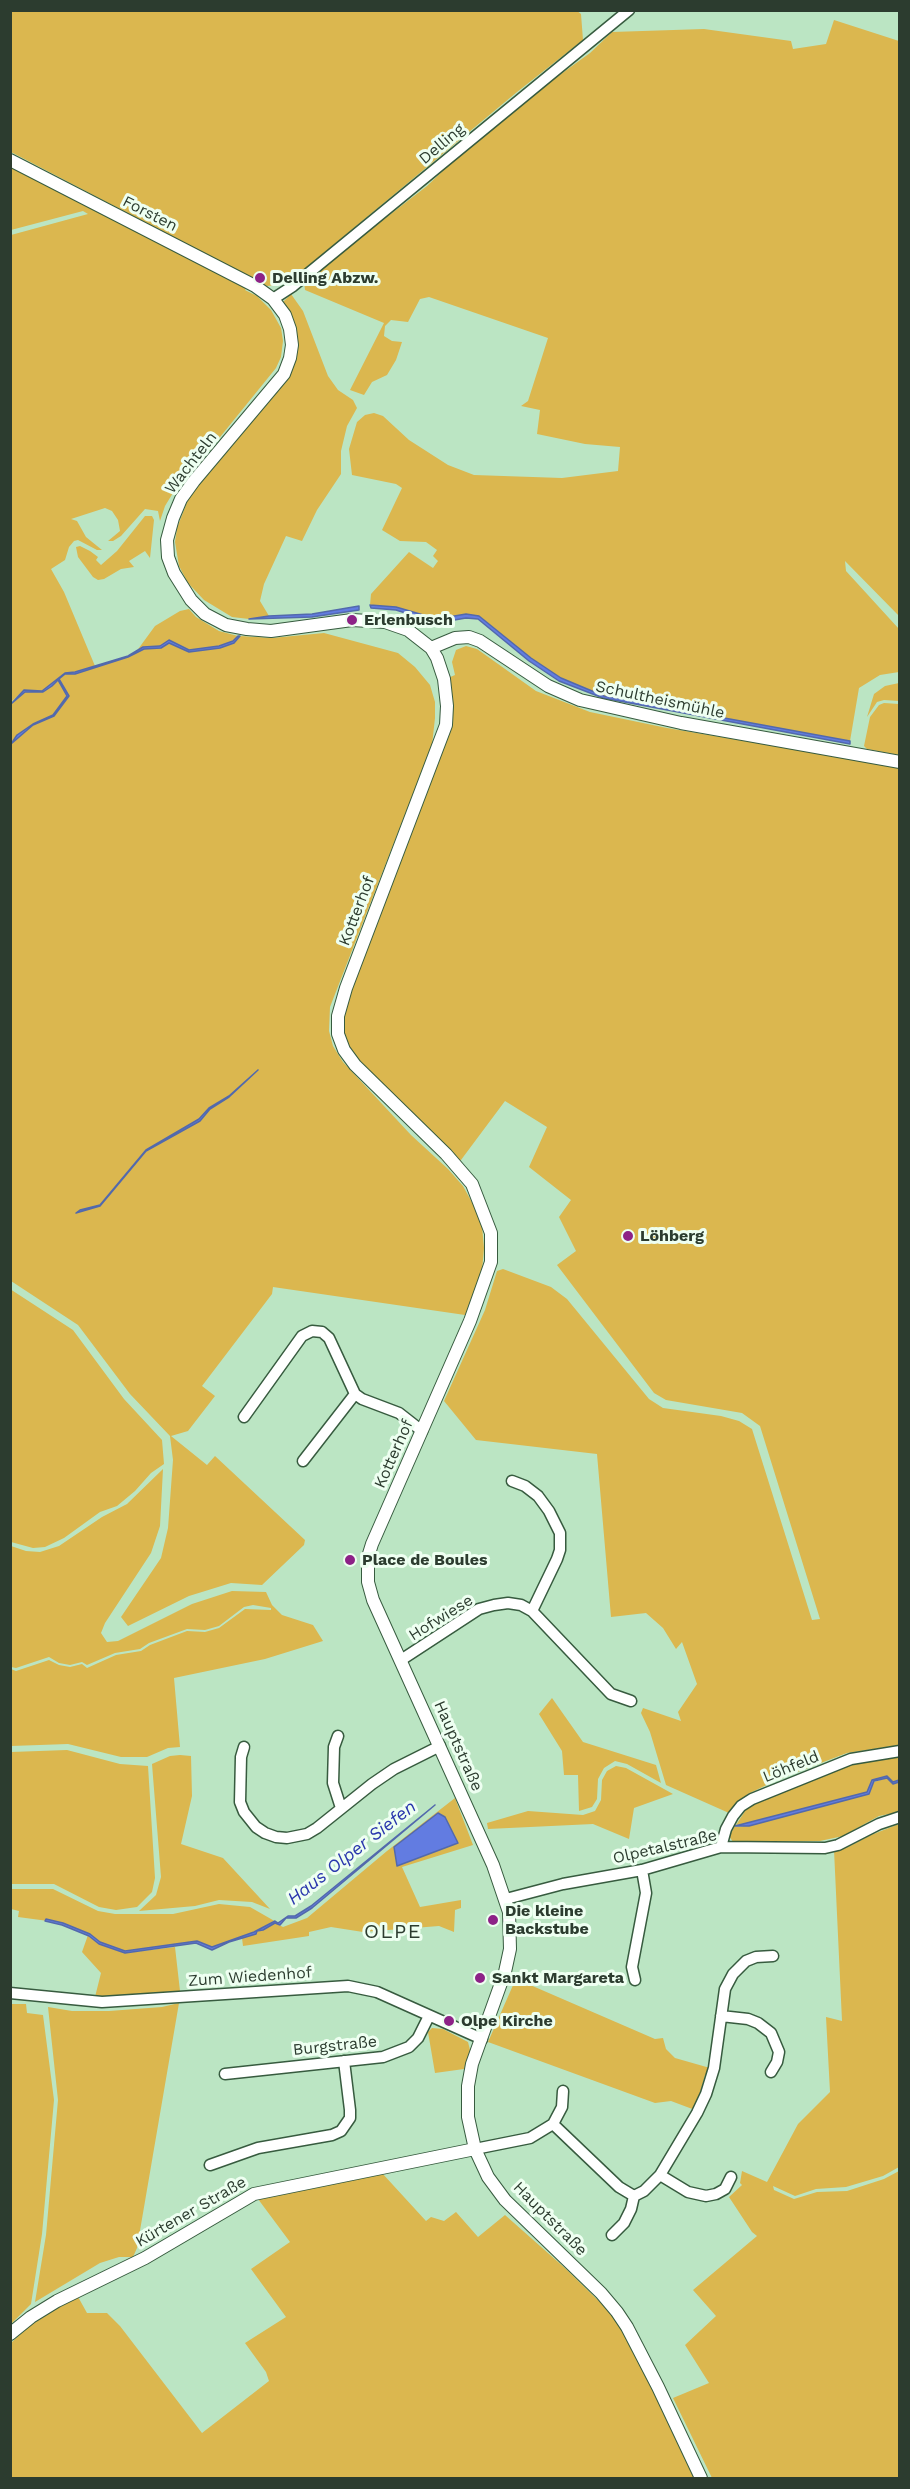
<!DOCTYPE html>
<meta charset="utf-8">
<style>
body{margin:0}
#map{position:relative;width:910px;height:2489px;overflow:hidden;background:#bbe5c3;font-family:"Work Sans",sans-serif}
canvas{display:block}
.frame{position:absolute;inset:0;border:12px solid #2c3c2f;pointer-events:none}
</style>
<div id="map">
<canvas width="910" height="2489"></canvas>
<div class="frame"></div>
</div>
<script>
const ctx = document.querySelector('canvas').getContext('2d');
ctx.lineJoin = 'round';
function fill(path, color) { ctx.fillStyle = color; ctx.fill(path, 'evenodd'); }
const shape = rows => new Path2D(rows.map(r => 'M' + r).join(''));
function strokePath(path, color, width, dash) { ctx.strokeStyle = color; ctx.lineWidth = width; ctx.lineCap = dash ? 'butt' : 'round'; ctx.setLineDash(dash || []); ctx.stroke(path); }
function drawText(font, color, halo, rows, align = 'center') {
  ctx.font = font + ' "Work Sans",sans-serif'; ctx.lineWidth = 6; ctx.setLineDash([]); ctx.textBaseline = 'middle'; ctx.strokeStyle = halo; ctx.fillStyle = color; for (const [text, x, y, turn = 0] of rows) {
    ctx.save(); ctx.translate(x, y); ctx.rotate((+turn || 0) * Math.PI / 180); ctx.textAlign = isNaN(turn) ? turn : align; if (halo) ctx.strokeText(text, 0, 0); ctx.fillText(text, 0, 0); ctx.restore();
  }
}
const green = shape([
 [576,10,581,14,583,40,517,92,289,282,278,285,267,286,11,152,10,11],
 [834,20,899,41,899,616,845,561,846,571,899,629,899,672,880,675,859,688,850,741,604,696,561,678,531,658,479,616,466,614,437,619,396,607,370,605,371,594,409,552,433,568,438,561,433,556,437,550,426,542,400,541,382,530,402,488,396,484,352,475,349,449,357,422,365,415,374,413,383,416,409,440,448,465,474,475,562,478,618,471,620,447,585,444,537,434,540,410,521,406,528,401,548,338,429,297,420,299,408,322,391,320,385,326,384,336,392,341,402,342,396,360,387,375,372,382,364,395,350,390,384,323,305,290,304,281,427,186,452,162,543,87,590,53,612,32,704,29,791,41,793,49,826,44],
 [11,163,248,286,245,290,257,296,271,310,281,328,283,341,281,357,276,368,186,479,176,488,165,506,160,521,158,511,145,509,121,536,113,541,108,541,120,531,118,520,112,511,105,508,71,519,77,521,86,537,102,550,97,550,78,540,74,541,69,547,65,560,51,569,64,592,95,666,75,672,65,673,42,691,24,690,11,702,11,235,88,214,83,211,11,230],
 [291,294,303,311,328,376,338,390,353,400,357,408,347,426,341,451,341,474,317,510,302,541,286,536,264,584,260,601,269,616,249,619,232,617,204,600,188,583,179,566,175,542,177,528,189,497,273,397,294,358,283,302],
 [145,516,152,516,154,520,150,558,145,551,129,561,134,567,121,569,104,579,98,580,93,577,78,557,76,547,80,546,90,551,98,557,96,560,101,565,117,551],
 [189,609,196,617,219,631,238,636,233,641,219,646,189,650,169,641,160,646,143,647,136,652,155,626,180,611],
 [324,633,398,653,415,667,430,685,435,702,435,718,432,745,330,1007,329,1031,333,1046,343,1062,411,1135,448,1169,463,1186,474,1206,482,1226,484,1248,482,1271,465,1315,273,1287,272,1294,202,1386,215,1396,188,1431,171,1436,207,1465,215,1456,305,1540,304,1545,262,1585,231,1583,189,1596,128,1626,121,1617,161,1558,168,1528,173,1460,170,1436,130,1394,78,1325,11,1281,11,744,33,725,54,716,69,696,59,679,65,674,75,674,128,657,144,649,161,648,169,643,189,652,220,648,234,643,240,636,272,638],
 [258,1070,229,1097,210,1109,200,1121,146,1151,100,1206,81,1211,100,1205,146,1150,199,1119,209,1108,229,1096],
 [466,646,477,649,536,691,590,712,667,728,899,767,899,1745,847,1753,779,1779,748,1794,729,1813,666,1785,650,1732,641,1713,643,1708,681,1721,678,1712,697,1684,682,1642,676,1649,663,1628,646,1613,611,1617,597,1454,476,1440,444,1401,485,1310,497,1271,503,1269,551,1287,567,1299,649,1399,663,1408,721,1416,739,1421,752,1429,812,1620,820,1619,760,1426,742,1413,666,1400,654,1393,557,1265,576,1251,559,1217,571,1200,529,1167,547,1127,505,1101,458,1164,345,1048,340,1017,439,750,448,678,455,675,452,662,456,650],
 [58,679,67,696,53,715,33,724,11,742,11,704,25,692,43,692],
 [899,683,899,701,884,700,877,702,867,717,874,694,885,686],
 [884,703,899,704,899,755,867,749,864,746,870,717,879,705],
 [10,1289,73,1330,124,1399,162,1440,164,1464,151,1473,135,1491,117,1506,100,1512,64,1538,45,1547,33,1548,11,1542],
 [163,1469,160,1526,151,1553,105,1623,101,1633,107,1642,118,1641,192,1604,232,1591,266,1592,272,1605,282,1615,313,1625,323,1641,265,1659,174,1678,180,1747,168,1748,147,1757,121,1757,68,1744,11,1746,11,1669,16,1671,49,1660,59,1665,70,1667,82,1664,87,1668,116,1655,141,1651,150,1645,187,1631,205,1632,219,1628,245,1609,271,1610,271,1608,253,1605,244,1607,219,1626,205,1630,187,1629,149,1643,140,1649,115,1653,87,1665,82,1662,70,1665,59,1663,49,1657,16,1668,11,1667,11,1546,26,1551,40,1552,59,1546,102,1517,127,1504],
 [552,1698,583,1742,656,1765,661,1783,627,1764,615,1761,604,1768,598,1779,597,1799,592,1807,579,1811,578,1775,564,1775,562,1751,539,1714],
 [67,1750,120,1764,148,1766,155,1878,152,1892,137,1907,116,1910,99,1907,54,1884,11,1884,11,1752],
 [180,1755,191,1756,192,1796,181,1844,223,1858,270,1909,252,1902,219,1900,195,1906,139,1911,156,1895,161,1877,152,1764,170,1756],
 [899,1755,899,1780,893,1782,887,1776,872,1780,868,1792,749,1824,736,1825,747,1808,762,1800,850,1764],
 [616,1766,626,1768,673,1794,634,1808,629,1839,593,1824,488,1829,487,1823,528,1811,583,1815,595,1811,601,1800,602,1780,607,1771],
 [887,1778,893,1784,899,1782,899,1812,879,1816,843,1836,820,1841,733,1842,729,1836,735,1826,740,1827,869,1794,874,1782],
 [455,1798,473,1845,402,1867,420,1907,461,1900,461,1908,455,1910,454,1932,439,1926,363,1932,331,1927,309,1932,309,1936,243,1946,242,1938,256,1934,257,1931,263,1930,275,1923,283,1927,307,1918,387,1851],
 [899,1824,899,2167,883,2176,846,2187,816,2189,795,2196,773,2186,774,2190,794,2199,817,2192,847,2191,884,2179,899,2171,899,2478,712,2478,673,2398,709,2383,685,2345,716,2316,693,2290,757,2236,752,2232,729,2197,742,2185,740,2183,742,2171,767,2182,798,2124,830,2092,826,2017,842,2021,834,1850,848,1847,871,1835],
 [11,1889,53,1889,98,1911,115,1914,173,1914,219,1904,250,1907,278,1923,274,1921,254,1932,212,1947,196,1941,125,1951,100,1942,90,1934,63,1923,18,1917,19,1911,11,1909],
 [88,1935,99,1944,125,1953,175,1947,180,1991,95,1997,101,1973,82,1952],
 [521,1981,655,2039,663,2038,666,2049,675,2058,710,2068,708,2075,705,2075,695,2110,671,2101,655,2103,488,2042,514,1983],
 [179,2003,137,2248,133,2257,119,2257,100,2263,35,2302,46,2235,58,2100,48,2007,72,2011,109,2011,162,2007],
 [11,2004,26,2004,27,2013,43,2015,54,2100,42,2234,31,2304,11,2324],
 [432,2028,443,2029,468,2042,470,2050,464,2069,435,2073,428,2032],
 [382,2173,426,2221,431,2217,444,2221,456,2212,478,2237,505,2215,566,2269,612,2314,626,2334,694,2478,11,2478,11,2343,28,2327,77,2295,87,2313,107,2313,120,2326,202,2433,269,2381,266,2372,245,2343,286,2317,251,2269,290,2242,258,2199,270,2193]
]);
const water = shape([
 [370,605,396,607,437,619,466,614,479,616,531,658,561,678,604,696,850,741,850,744,603,698,559,681,529,661,478,619,466,618,437,623,396,610,371,608,370,605],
 [359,606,359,610,312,617,249,619,269,616,312,614,359,606],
 [238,636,240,636,234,643,220,648,189,652,169,643,161,648,144,649,128,657,75,674,65,674,59,679,69,696,54,716,33,725,11,744,17,735,33,724,53,715,67,696,58,680,52,686,43,692,25,692,11,704,24,690,42,691,65,673,75,672,128,656,143,647,160,646,169,640,189,650,219,646,233,641,238,636],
 [258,1070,229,1097,210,1109,200,1121,146,1151,100,1206,76,1213,80,1210,100,1205,146,1150,199,1119,209,1108,229,1096,258,1070],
 [887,1776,893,1782,899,1780,899,1782,893,1784,887,1778,874,1781,869,1794,749,1826,735,1826,867,1792,872,1780,887,1776],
 [435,1805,312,1908,296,1918,286,1918,280,1925,275,1923,263,1930,257,1931,256,1934,229,1942,212,1950,196,1943,125,1953,99,1944,89,1936,62,1925,45,1921,46,1919,63,1923,90,1934,100,1942,125,1951,197,1941,212,1947,254,1932,275,1921,278,1923,288,1916,295,1916,311,1906,435,1805],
 [438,1813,445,1817,458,1843,397,1866,394,1847,438,1813]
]);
const minor = shape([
 [273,299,293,286,629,10],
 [244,1417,302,1336,312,1331,322,1332,329,1338,355,1394,362,1399,399,1413,422,1431],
 [303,1461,355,1394],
 [512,1481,525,1486,538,1496,549,1511,560,1533,560,1550,557,1559,532,1611],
 [401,1660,479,1609,494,1605,508,1603,521,1605,532,1611,611,1694,631,1701],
 [338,1736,334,1747,333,1783,341,1808],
 [244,1747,241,1757,240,1802,244,1812,256,1827,265,1833,276,1837,287,1838,307,1834,317,1828,372,1784,394,1769,440,1746],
 [721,1847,726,1829,733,1816,741,1806,752,1799,851,1759,900,1751],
 [506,1899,563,1884,642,1870,721,1847,825,1848,838,1845,879,1824,900,1817],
 [635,1980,632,1967,646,1893,642,1870],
 [10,1993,102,2002,348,1986,377,1992,482,2039],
 [721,2016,748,2019,758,2023,771,2033,779,2052,777,2062,771,2072],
 [225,2074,383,2057,409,2047,418,2038,429,2016],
 [553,2124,562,2107,563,2091],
 [475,2149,530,2138,553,2124,619,2187,634,2196,644,2191,660,2175,697,2113,706,2094,714,2068,725,1989,733,1974,746,1961,756,1957,773,1956],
 [210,2165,258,2148,332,2135,341,2131,350,2118,350,2110,344,2061],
 [660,2175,688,2192,706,2196,716,2194,725,2189,731,2177],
 [612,2235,624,2223,631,2209,634,2196]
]);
const tertiary = shape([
 [10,160,255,286,273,299,285,315,290,329,292,345,290,358,284,374,194,481,181,499,173,518,167,540,168,557,174,573,191,600,205,614,226,625,247,629,271,631,352,620,385,622,408,630,431,648,437,658,444,679,447,706,446,725,346,988,338,1016,338,1034,344,1050,355,1065,446,1154,472,1184,491,1233,491,1262,470,1321,372,1544,368,1557,368,1582,373,1600,493,1865,509,1912,510,1949,505,1972,472,2064,468,2086,468,2117,475,2149,488,2177,505,2200,601,2293,617,2312,627,2327,658,2387,701,2478],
 [431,648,455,638,469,637,480,641,548,686,580,700,681,723,900,762],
 [10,2334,31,2317,57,2301,145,2258,254,2194,475,2149]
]);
const markers = [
 [260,278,6,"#8d2287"],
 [352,620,6,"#8d2287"],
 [628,1236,6,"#8d2287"],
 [350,1560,6,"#8d2287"],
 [493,1920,6,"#8d2287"],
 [480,1978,6,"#8d2287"],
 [449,2021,6,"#8d2287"]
];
const streetNames = [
 ["Delling",442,144,-40],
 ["Forsten",150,214,27],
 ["Wachteln",191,463,-52],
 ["Schultheismühle",660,700,12],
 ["Kotterhof",357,911,-69],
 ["Kotterhof",394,1454,-66],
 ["Hofwiese",441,1618,-32],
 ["Hauptstraße",458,1746,66],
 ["Löhfeld",791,1767,-22],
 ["Olpetalstraße",665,1847,-13],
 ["Zum Wiedenhof",250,1977,-4],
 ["Burgstraße",335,2046,-6],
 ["Kürtener Straße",191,2212,-30],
 ["Hauptstraße",550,2219,45]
];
const poiNames = [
 ["Delling Abzw.",272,278],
 ["Erlenbusch",364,620],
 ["Löhberg",640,1236],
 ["Place de Boules",362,1560],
 ["Die kleine",505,1911],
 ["Backstube",505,1929],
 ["Sankt Margareta",492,1978],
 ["Olpe Kirche",461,2021]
];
const waterNames = [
 ["Haus Olper Siefen",352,1853,-38]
];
const quarterNames = [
 ["OLPE",393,1932]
];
fill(green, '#dbb74f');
fill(water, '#627ce1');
strokePath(water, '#5269ac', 1.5);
strokePath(minor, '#375b3f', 13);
strokePath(tertiary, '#375b3f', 14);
strokePath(minor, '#fff', 10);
strokePath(tertiary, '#fff', 12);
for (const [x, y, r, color] of markers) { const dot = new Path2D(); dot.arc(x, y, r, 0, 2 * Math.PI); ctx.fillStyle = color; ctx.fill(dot); strokePath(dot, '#eefff1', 2); }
drawText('16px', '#2c3c2f', '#eefff1', streetNames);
drawText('bold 16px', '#2c3c2f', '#eefff1', poiNames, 'left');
drawText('italic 18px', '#2a37ad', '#eefff1', waterNames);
ctx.letterSpacing = '1.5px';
drawText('20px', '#2c3c2f', '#eefff1', quarterNames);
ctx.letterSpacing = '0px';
</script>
